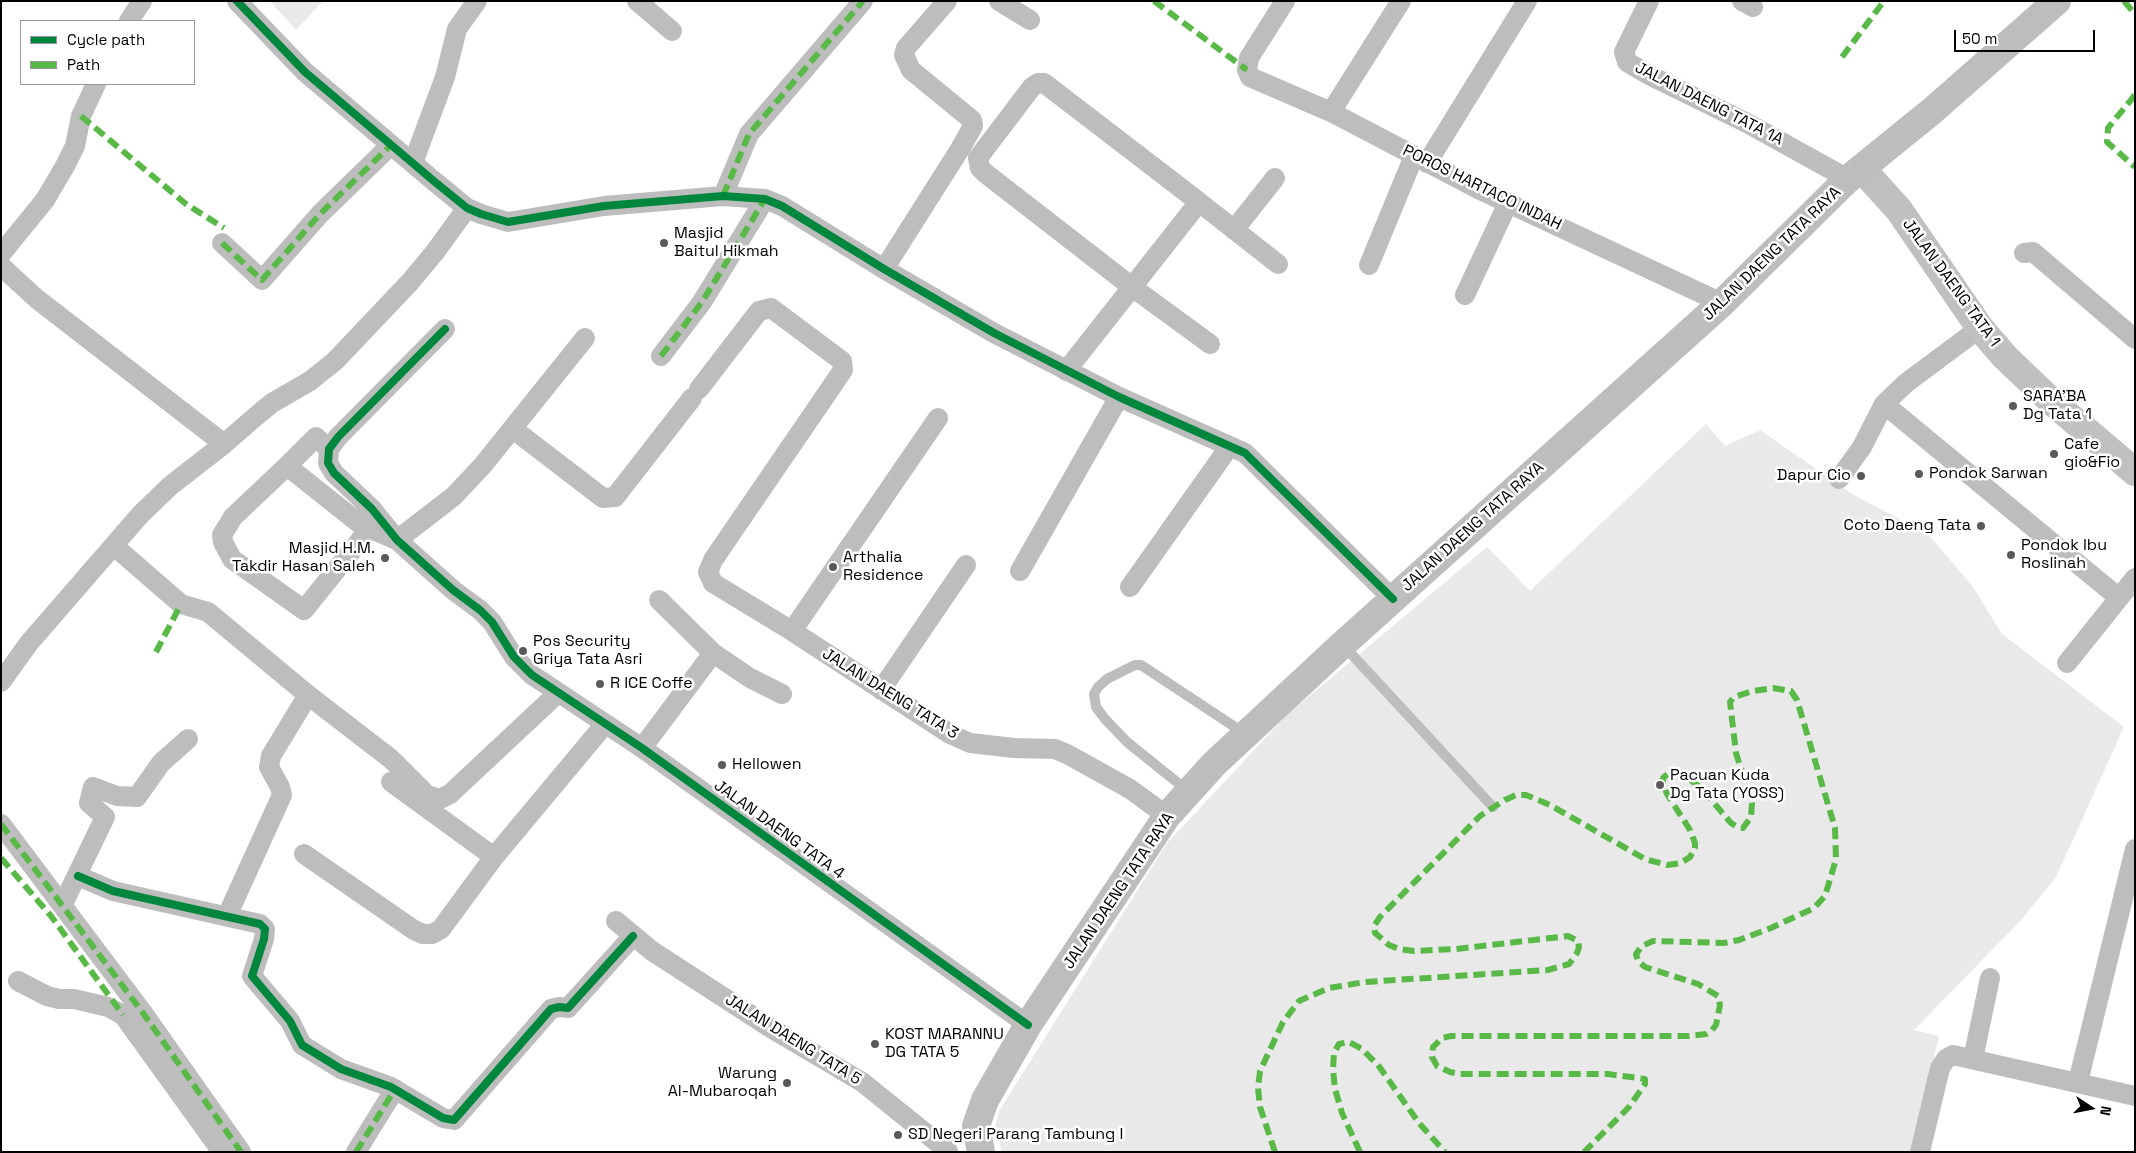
<!DOCTYPE html>
<style>
body{margin:0}
#map{position:relative;width:2136px;height:1153px;overflow:hidden;background:#fff;font-family:"Space Grotesk",sans-serif}
canvas{display:block}
.frame{position:absolute;inset:0;border:2px solid #000;pointer-events:none}
.legend{position:absolute;left:20px;top:20px;width:175px;height:65px;box-sizing:border-box;background:#fff;border:1px solid #999;margin:0;padding:6px 9px;list-style:none;font-size:15px;color:#000}
.legend li{display:flex;align-items:center;gap:10px;height:25px}
.legend b{width:25px;border:1px solid #999}
.north{position:absolute;left:2066px;top:1083px;width:50px;height:50px;-webkit-text-stroke:4px #fff;paint-order:stroke;rotate:101deg;font-size:14px;font-weight:700;line-height:20px;text-align:center;color:#000}
.north::after{content:'';display:block;margin:auto;width:18px;height:22px;background:#000;clip-path:polygon(50% 0,100% 100%,50% 72%,0 100%)}
.scale{position:absolute;left:1954px;top:30px;width:141px;height:22px;box-sizing:border-box;border:2px solid #000;border-top:0;padding-left:6px;font-size:15px;line-height:18px;white-space:nowrap;color:#000;-webkit-text-stroke:4px #fff;paint-order:stroke}
</style>
<div id="map">
<canvas width="2136" height="1153"></canvas>
<div class="frame"></div>
<ul class="legend">
<li><b style="height:6px;background:#00873e"></b>Cycle path</li>
<li><b style="height:6px;background:#58b947"></b>Path</li>
</ul>
<div class="north">N</div>
<div class="scale">50 m</div>
</div>
<script>
const ctx = document.querySelector('canvas').getContext('2d');
ctx.lineJoin = 'round';
function fill(path, color) { ctx.fillStyle = color; ctx.fill(path, 'evenodd'); }
const shape = rows => new Path2D(rows.map(r => 'M' + r).join(''));
function strokePath(path, color, width, dash) { ctx.strokeStyle = color; ctx.lineWidth = width; ctx.lineCap = dash ? 'butt' : 'round'; ctx.setLineDash(dash || []); ctx.stroke(path); }
function drawText(font, color, halo, rows, align = 'center') {
  ctx.font = font + ' "Space Grotesk",sans-serif'; ctx.lineWidth = 5; ctx.setLineDash([]); ctx.textBaseline = 'middle'; ctx.strokeStyle = halo; ctx.fillStyle = color; for (const [text, x, y, turn = 0] of rows) {
    ctx.save(); ctx.translate(x, y); ctx.rotate((+turn || 0) * Math.PI / 180); ctx.textAlign = isNaN(turn) ? turn : align; if (halo) ctx.strokeText(text, 0, 0); ctx.fillText(text, 0, 0); ctx.restore();
  }
}
const green = shape([
 [270,1,323,1,296,30],
 [1706,424,1725,446,1760,430,1852,494,1928,534,1973,587,2002,634,2124,727,2056,877,2021,920,1914,1030,1939,1036,1912,1152,1002,1152,995,1127,999,1111,1167,843,1288,714,1487,547,1530,591]
]);
const lane = shape([
 [1343,645,1493,807],
 [1188,791,1127,742,1105,719,1096,707,1094,694,1098,687,1107,679,1135,665,1141,665,1244,733]
]);
const street = shape([
 [237,1,305,72,435,182,467,208,481,214,508,222,604,206,723,196,765,199,782,206,884,269,994,333,1119,397,1245,453,1393,599],
 [637,1,672,31],
 [999,1,1030,20],
 [1285,1,1249,58,1247,70,1250,77,1331,112,1478,189,1722,303],
 [1649,1,1624,52,1627,62,1651,76,1747,123,1848,179],
 [1742,1,1753,7],
 [129,21,142,1],
 [1331,112,1401,1],
 [413,163,445,77,457,29,477,1],
 [1427,163,1527,1],
 [723,196,749,134,863,1],
 [1199,202,1044,83,1038,83,1032,87,978,158,980,168,985,173,1132,287,1210,344],
 [1234,230,1275,178],
 [222,243,262,280,320,214,391,145],
 [2024,253,2033,252,2135,339],
 [1,254,45,200,65,166,75,146,81,116,96,84],
 [1369,265,1414,156],
 [1,266,37,299,224,444],
 [884,269,960,149,973,126,972,120,911,70,904,55,906,48,947,1],
 [1465,295,1508,203],
 [445,329,338,437,329,449,328,463,334,473,372,509,397,540,453,590,480,610,492,622,514,657,532,675,642,748,1028,1025],
 [661,356,702,302,765,199],
 [1066,371,1199,202,1278,264],
 [699,389,759,311,771,308,842,361,843,370,713,560,708,572,713,583,792,631,950,734,970,743,1014,748,1055,749,1067,754,1130,789,1167,816],
 [1884,404,1906,383,1980,328],
 [513,429,603,498,615,497,692,398],
 [287,466,316,437,329,449],
 [1839,479,1862,447,1884,404,2118,597],
 [370,528,304,610,232,559,223,542,222,535,233,517,287,466,360,524,397,540,454,496,483,465,585,338],
 [114,546,181,604,208,612,308,695,271,756,269,767,280,787,282,795,227,916],
 [1020,571,1119,397],
 [1130,587,1229,447],
 [792,631,938,418],
 [713,653,750,678,782,694],
 [2067,663,2135,578],
 [1,682,29,643,140,515,170,486,224,444,255,417,272,403,310,381,335,361,410,282,435,252,467,208],
 [881,690,966,565],
 [308,695,391,759,427,795,440,799,450,794,558,693],
 [642,748,713,653,659,600],
 [391,782,494,857],
 [1,824,143,1013,241,1152],
 [304,854,414,930,423,934,432,934,441,929,494,857,605,724],
 [78,876,113,891,260,924,265,929,264,939,252,976,290,1021,302,1045,341,1069,391,1087,443,1118,454,1120,551,1009,559,1007,568,1008,633,936],
 [63,904,105,817,89,803,93,787,117,796,137,797,161,763,188,739],
 [616,921,652,951,774,1030,862,1082,948,1151],
 [18,981,47,996,59,999,74,999,108,1007,123,1015,222,1152],
 [1973,1059,1990,978],
 [2078,1082,2135,849],
 [356,1152,395,1089],
 [1920,1152,1940,1068,1946,1059,1953,1055,2135,1096]
]);
const secondary = shape([
 [1862,169,1899,210,1980,328,2005,357,2050,400,2135,472]
]);
const primary = shape([
 [981,1152,976,1126,985,1100,1028,1025,1167,816,1214,764,1342,645,1722,303,1848,179,1932,111,2057,1]
]);
const quiet = shape([
 [1154,1,1247,70],
 [2124,1,2135,14],
 [1842,57,1884,1],
 [2135,95,2108,128,2107,142,2135,167],
 [81,116,186,204,224,228],
 [723,196,749,134,863,1],
 [222,243,262,280,320,214,391,145],
 [661,356,702,302,765,199],
 [156,652,181,604],
 [1,824,143,1013,241,1152],
 [1,858,51,916,123,1015],
 [356,1152,395,1089],
 [1275,1152,1260,1107,1258,1088,1260,1071,1283,1022,1299,1001,1329,988,1365,982,1548,970,1569,964,1577,953,1579,947,1578,941,1568,936,1456,949,1414,951,1399,949,1389,945,1375,933,1374,926,1380,917,1480,816,1505,800,1516,795,1526,795,1550,805,1645,859,1667,865,1681,863,1690,857,1695,848,1695,843,1690,830,1667,794,1663,783,1663,778,1669,773,1684,775,1701,788,1731,823,1737,827,1743,828,1751,817,1752,803,1736,753,1730,702,1734,697,1753,691,1773,688,1791,691,1797,700,1835,828,1836,859,1825,896,1814,908,1771,928,1739,940,1724,943,1653,941,1642,946,1636,954,1638,961,1645,967,1698,984,1718,996,1720,1005,1716,1025,1712,1030,1706,1034,1689,1036,1451,1036,1442,1038,1433,1047,1432,1057,1437,1066,1450,1072,1460,1074,1608,1074,1645,1079,1645,1084,1629,1107,1584,1152],
 [1360,1152,1342,1113,1335,1089,1333,1069,1334,1053,1339,1044,1349,1042,1362,1049,1378,1065,1419,1123,1445,1152]
]);
const cycleway = shape([
 [237,1,305,72,435,182,467,208,481,214,508,222,604,206,723,196,765,199,782,206,884,269,994,333,1119,397,1245,453,1393,599],
 [445,329,338,437,329,449,328,463,334,473,372,509,397,540,453,590,480,610,492,622,514,657,532,675,642,748,1028,1025],
 [78,876,113,891,260,924,265,929,264,939,252,976,290,1021,302,1045,341,1069,391,1087,443,1118,454,1120,551,1009,559,1007,568,1008,633,936]
]);
const markers = [
 [664,243,5,"#595959"],
 [2013,406,5,"#595959"],
 [2054,454,5,"#595959"],
 [1919,474,5,"#595959"],
 [1861,476,5,"#595959"],
 [1981,526,5,"#595959"],
 [2011,555,5,"#595959"],
 [385,558,5,"#595959"],
 [833,567,5,"#595959"],
 [523,651,5,"#595959"],
 [600,684,5,"#595959"],
 [722,765,5,"#595959"],
 [1660,785,5,"#595959"],
 [875,1044,5,"#595959"],
 [787,1083,5,"#595959"],
 [898,1135,5,"#595959"]
];
const streetNames = [
 ["JALAN DAENG TATA 1A",1709,104,27],
 ["POROS HARTACO INDAH",1482,188,26],
 ["JALAN DAENG TATA RAYA",1772,254,-44],
 ["JALAN DAENG TATA 1",1951,283,54],
 ["JALAN DAENG TATA RAYA",1473,527,-42],
 ["JALAN DAENG TATA 3",890,694,32],
 ["JALAN DAENG TATA 4",779,830,36],
 ["JALAN DAENG TATA RAYA",1119,891,-56],
 ["JALAN DAENG TATA 5",793,1040,32]
];
const poiNames = [
 ["Masjid",674,234],
 ["Baitul Hikmah",674,252],
 ["SARA'BA",2023,397],
 ["Dg Tata 1",2023,415],
 ["Cafe",2064,445],
 ["gio&Fio",2064,463],
 ["Pondok Sarwan",1929,474],
 ["Dapur Cio",1851,476,"right"],
 ["Coto Daeng Tata",1971,526,"right"],
 ["Pondok Ibu",2021,546],
 ["Roslinah",2021,564],
 ["Masjid H.M.",375,549,"right"],
 ["Takdir Hasan Saleh",375,567,"right"],
 ["Arthalia",843,558],
 ["Residence",843,576],
 ["Pos Security",533,642],
 ["Griya Tata Asri",533,660],
 ["R ICE Coffe",610,684],
 ["Hellowen",732,765],
 ["Pacuan Kuda",1670,776],
 ["Dg Tata (YOSS)",1670,794],
 ["KOST MARANNU",885,1035],
 ["DG TATA 5",885,1053],
 ["Warung",777,1074,"right"],
 ["Al-Mubaroqah",777,1092,"right"],
 ["SD Negeri Parang Tambung I",908,1135]
];
fill(green, '#e9e9e9');
strokePath(lane, '#bdbdbd', 10);
strokePath(street, '#bdbdbd', 20);
strokePath(secondary, '#c0c0c0', 28);
strokePath(primary, '#bdbdbd', 28);
strokePath(quiet, '#58b947', 6, [12, 6]);
strokePath(cycleway, '#00873e', 8);
for (const [x, y, r, color] of markers) { const dot = new Path2D(); dot.arc(x, y, r, 0, 2 * Math.PI); ctx.fillStyle = color; ctx.fill(dot); strokePath(dot, '#fff', 2); }
drawText('16px', '#000', '#fff', streetNames);
drawText('16px', '#000', '#fff', poiNames, 'left');
</script>
